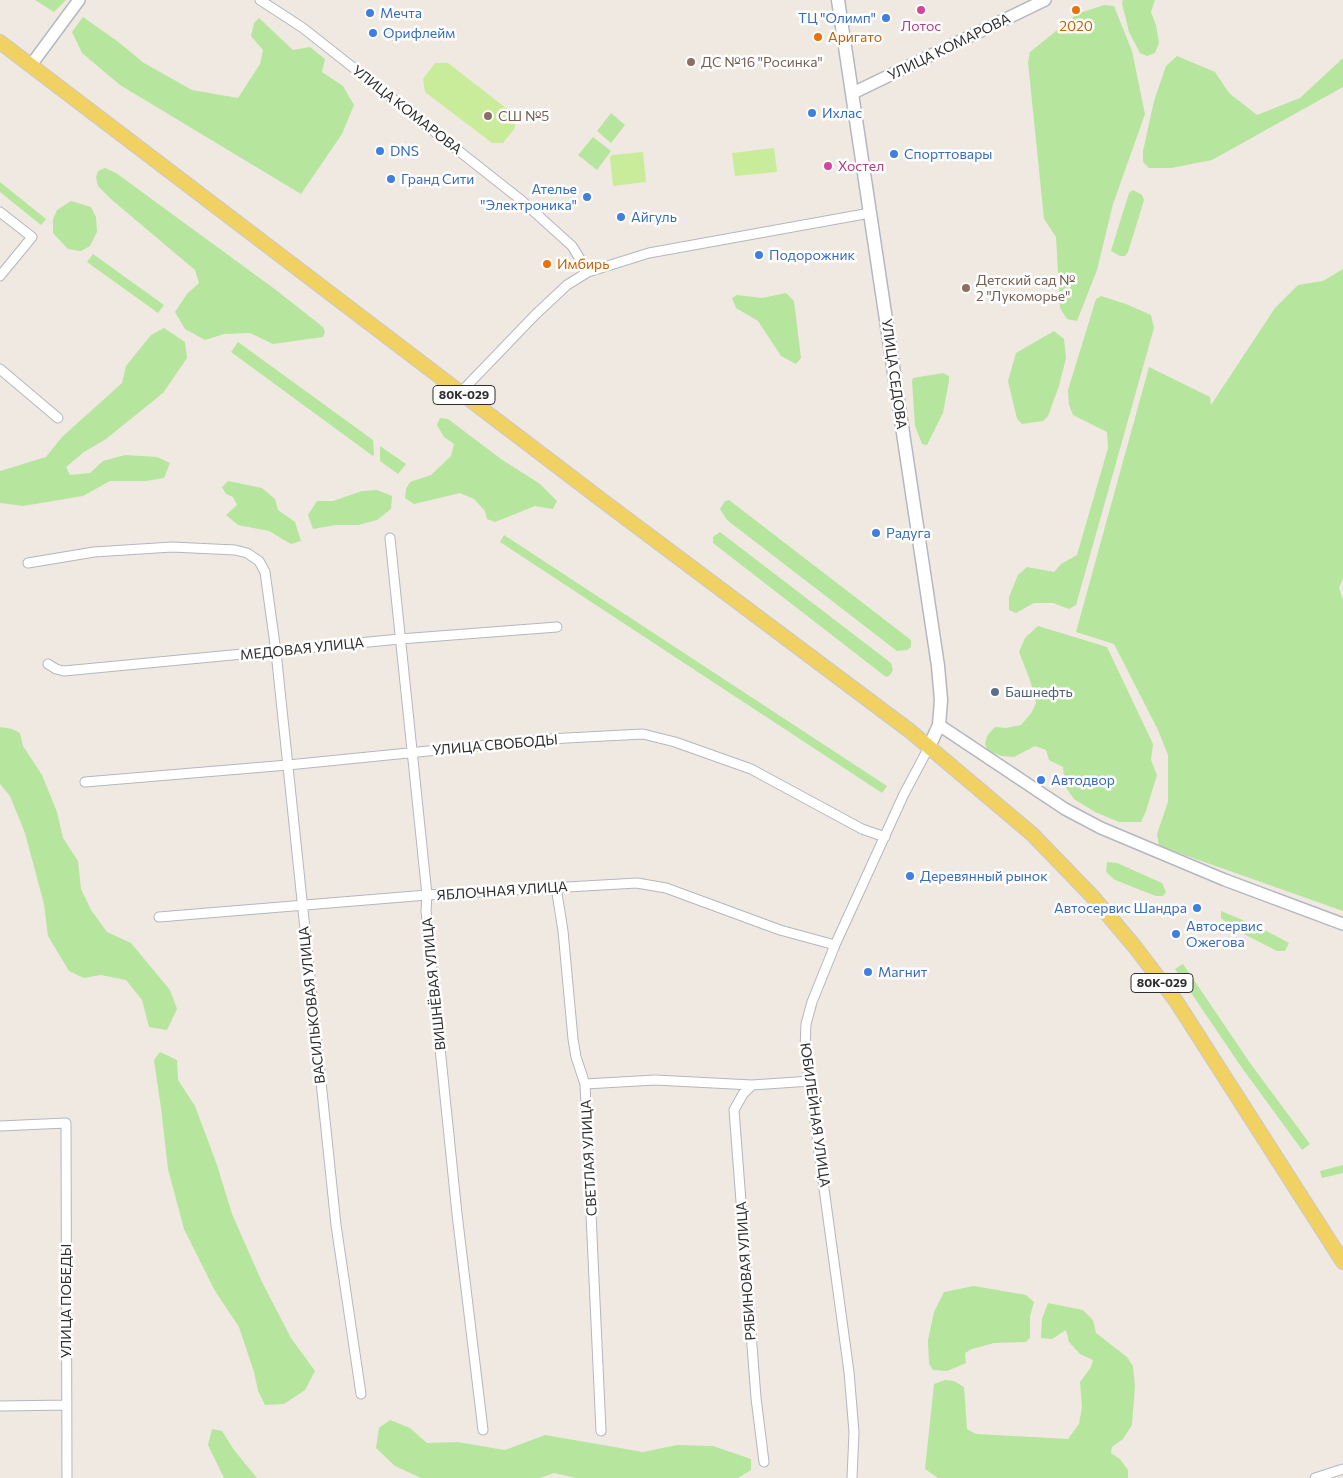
<!DOCTYPE html>
<meta charset="utf-8">
<style>
body{margin:0}
canvas{display:block;background:#efe9e1}
</style>
<canvas width="1343" height="1478"></canvas>
<script>
const ctx = document.querySelector('canvas').getContext('2d');
ctx.lineJoin = 'round';
function fill(path, color) { ctx.fillStyle = color; ctx.fill(path, 'evenodd'); }
const shape = rows => new Path2D(rows.map(r => 'M' + r).join(''));
function strokePath(path, color, width, dash) { ctx.strokeStyle = color; ctx.lineWidth = width; ctx.lineCap = dash ? 'butt' : 'round'; ctx.setLineDash(dash || []); ctx.stroke(path); }
function drawText(font, color, halo, rows, align = 'center') {
  ctx.font = font + ' Commissioner,sans-serif'; ctx.lineWidth = 5; ctx.setLineDash([]); ctx.textBaseline = 'middle'; ctx.strokeStyle = halo; ctx.fillStyle = color; for (const [text, x, y, turn = 0] of rows) {
    ctx.save(); ctx.translate(x, y); ctx.rotate((+turn || 0) * Math.PI / 180); ctx.textAlign = isNaN(turn) ? turn : align; if (halo) ctx.strokeText(text, 0, 0); ctx.fillText(text, 0, 0); ctx.restore();
  }
}
const green = shape([
 [35,0,66,0,54,12],
 [1123,0,1155,0,1151,12,1156,25,1159,43,1155,53,1147,56,1140,53,1129,32,1122,3],
 [1104,5,1114,6,1132,51,1145,114,1113,204,1097,270,1077,321,1067,319,1060,308,1056,237,1044,219,1028,62,1030,52,1077,14],
 [83,17,117,41,144,63,192,90,238,98,260,64,263,50,251,36,254,23,259,18,293,50,310,47,325,59,322,72,343,86,354,105,342,134,301,194,120,85,82,53,72,32],
 [1177,56,1215,72,1229,93,1257,115,1300,98,1343,58,1343,87,1212,160,1171,168,1149,168,1143,162,1143,151,1154,101,1166,66],
 [611,113,625,125,611,143,597,131],
 [593,137,611,151,597,170,578,155],
 [105,168,116,173,276,290,323,327,325,332,323,337,273,344,250,333,224,334,205,340,185,329,175,312,187,294,199,283,195,270,112,200,98,186,96,177,98,171],
 [0,182,46,219,41,225,0,192],
 [1133,190,1142,195,1144,200,1128,252,1125,256,1120,256,1111,251,1129,193],
 [71,201,91,207,96,217,97,232,90,246,81,251,68,249,53,233,53,219,57,210],
 [93,254,164,305,158,313,87,262],
 [1343,269,1343,578,1339,588,1343,600,1343,911,1159,846,1157,834,1168,802,1168,755,1158,730,1114,644,1076,632,1149,367,1210,397,1211,405,1275,308,1298,285,1323,281],
 [786,293,794,301,801,358,796,364,781,356,758,321,736,308,732,298,737,295,762,298],
 [1101,296,1126,304,1151,315,1154,328,1076,605,1069,609,1053,603,1034,603,1016,613,1009,610,1009,597,1018,575,1027,567,1054,572,1061,564,1077,555,1108,448,1107,432,1073,415,1069,405,1068,390,1096,299],
 [164,328,185,342,187,358,163,393,106,439,84,452,66,467,70,475,90,473,103,461,125,455,157,457,170,463,164,478,146,481,110,481,83,496,23,506,0,503,0,471,46,457,62,437,122,383,126,366,151,335],
 [1054,331,1064,339,1066,358,1059,386,1048,416,1043,421,1022,424,1017,419,1008,381,1016,353],
 [238,342,373,440,374,454,373,456,231,352],
 [943,373,949,376,949,381,943,413,927,445,922,444,915,426,912,381,913,378],
 [440,418,448,419,501,459,540,484,557,501,553,509,535,506,495,522,487,519,485,511,474,499,460,493,414,504,405,498,406,489,410,482,431,475,451,456,454,444,444,437,437,425],
 [380,446,406,464,398,474,380,461],
 [228,481,262,488,275,499,278,510,295,522,301,541,291,544,269,531,238,525,226,515,237,505,233,497,226,494,222,487],
 [377,490,392,496,391,509,377,520,358,525,336,525,313,529,308,515,317,501,333,501,362,491],
 [729,500,911,640,911,647,907,650,897,651,727,520,720,509,725,501],
 [720,532,891,663,893,670,890,675,886,677,713,543,713,537],
 [504,535,887,786,882,793,500,542],
 [1038,626,1107,647,1153,744,1151,760,1157,775,1146,811,1141,822,1119,822,1095,812,1074,799,1065,786,1063,767,1049,760,1046,750,1035,746,1014,757,1002,756,988,751,985,744,987,736,995,727,1006,728,1021,725,1032,712,1036,703,1030,680,1019,652,1025,638],
 [0,727,12,729,20,733,23,746,42,775,57,812,63,838,78,861,81,889,91,910,107,932,131,943,170,990,177,1009,167,1030,149,1027,142,1000,126,980,101,975,84,978,69,971,48,936,44,904,25,833,10,796,0,784],
 [1107,862,1117,863,1162,883,1166,892,1163,896,1156,896,1115,880,1106,872],
 [1221,911,1259,927,1289,943,1285,951,1277,951,1240,932,1221,918],
 [1183,964,1250,1063,1310,1144,1302,1150,1242,1068,1175,969],
 [160,1052,177,1060,178,1080,195,1106,217,1165,232,1214,262,1282,291,1338,315,1371,305,1390,284,1404,265,1405,258,1391,254,1372,239,1327,215,1291,184,1229,168,1169,161,1108,154,1060],
 [1343,1165,1343,1173,1322,1178,1320,1171],
 [974,1286,1026,1295,1034,1302,1030,1316,1030,1338,1026,1342,994,1343,972,1349,965,1353,966,1363,947,1371,933,1370,929,1364,928,1340,934,1312,944,1292],
 [1048,1303,1083,1310,1093,1320,1096,1333,1127,1357,1133,1366,1135,1386,1132,1425,1123,1439,1112,1447,1111,1453,1120,1459,1128,1470,1128,1478,938,1478,925,1469,934,1384,945,1380,954,1381,964,1387,967,1429,976,1434,1068,1439,1079,1424,1082,1407,1080,1382,1091,1367,1093,1360,1080,1354,1069,1342,1066,1330,1052,1339,1041,1338,1042,1319],
 [390,1420,410,1428,427,1443,457,1442,505,1450,545,1435,643,1452,677,1445,713,1446,751,1459,751,1470,738,1478,576,1478,554,1473,540,1478,421,1478,395,1466,376,1448,379,1428],
 [212,1429,222,1431,234,1450,257,1478,224,1478,208,1445]
]);
const pitch = shape([
 [435,63,448,63,515,115,515,128,503,143,492,143,425,92,423,79],
 [774,148,777,172,735,176,732,153],
 [643,152,646,182,613,186,610,157,612,155]
]);
const minor = shape([
 [260,0,303,28,521,200,572,246,588,272],
 [0,212,32,237,0,276],
 [0,369,58,418],
 [460,393,535,315,567,285,588,272,649,253,870,213],
 [390,538,427,895,426,911,457,1214,483,1430],
 [28,563,94,552,172,547,235,550,247,553,259,561,265,572,276,652,336,1225,361,1394],
 [48,664,56,669,64,671,400,639,557,627],
 [85,782,288,765,548,739,643,734,675,742,751,769,862,829,885,837],
 [556,887,563,931,573,1039,576,1057,585,1084,601,1431],
 [159,917,427,895,637,883,666,888,780,930,835,945],
 [585,1084,655,1080,752,1085,811,1081],
 [752,1085,743,1094,734,1110,756,1398,764,1462],
 [0,1126,66,1123,67,1478],
 [0,1406,67,1405],
 [852,1478,854,1432,849,1372,805,1049,806,1024,812,1002,835,945,904,794,929,747],
 [1315,1478,1343,1469]
]);
const tertiary = shape([
 [31,65,79,0],
 [853,93,1045,0],
 [939,725,1065,809,1101,828,1225,880,1343,924]
]);
const secondary = shape([
 [838,0,938,666,941,700,939,725,929,747]
]);
const primary = shape([
 [0,42,603,501,910,731,1032,834,1092,896,1135,947,1176,1001,1343,1262]
]);
const markers = [
 [921,10,5,"#d1479c"],
 [1076,10,5,"#e8710a"],
 [370,13,5,"#3f7fe0"],
 [886,18,5,"#3f7fe0"],
 [373,33,5,"#3f7fe0"],
 [818,37,5,"#e8710a"],
 [691,62,5,"#8d6e63"],
 [812,113,5,"#3f7fe0"],
 [488,116,5,"#8d6e63"],
 [380,151,5,"#3f7fe0"],
 [894,154,5,"#3f7fe0"],
 [828,166,5,"#d1479c"],
 [391,179,5,"#3f7fe0"],
 [587,197,5,"#3f7fe0"],
 [621,217,5,"#3f7fe0"],
 [759,255,5,"#3f7fe0"],
 [547,264,5,"#e8710a"],
 [966,288,5,"#8d6e63"],
 [876,533,5,"#3f7fe0"],
 [995,692,5,"#5c6f8a"],
 [1041,780,5,"#3f7fe0"],
 [910,876,5,"#3f7fe0"],
 [1197,908,5,"#3f7fe0"],
 [1176,934,5,"#3f7fe0"],
 [868,972,5,"#3f7fe0"]
];
const shields = [
 [464,395,62],
 [1162,983,62]
];
const shieldNames = [
 ["80К-029",464,395],
 ["80К-029",1162,983]
];
const shopNames = [
 ["Мечта",380,13],
 ["ТЦ \"Олимп\"",876,18,"right"],
 ["Орифлейм",383,33],
 ["Ихлас",822,113],
 ["DNS",390,151],
 ["Спорттовары",904,154],
 ["Гранд Сити",401,179],
 ["Ателье",577,189,"right"],
 ["\"Электроника\"",577,205,"right"],
 ["Айгуль",631,217],
 ["Подорожник",769,255],
 ["Радуга",886,533],
 ["Автодвор",1051,780],
 ["Деревянный рынок",920,876],
 ["Автосервис Шандра",1187,908,"right"],
 ["Автосервис",1186,926],
 ["Ожегова",1186,942],
 ["Магнит",878,972]
];
const hotelNames = [
 ["Лотос",921,26],
 ["Хостел",838,166,"left"]
];
const foodNames = [
 ["2020",1076,26,"center"],
 ["Аригато",828,37],
 ["Имбирь",557,264]
];
const streetNames = [
 ["УЛИЦА КОМАРОВА",949,47,-26],
 ["УЛИЦА КОМАРОВА",407,110,38],
 ["УЛИЦА СЕДОВА",894,374,82],
 ["МЕДОВАЯ УЛИЦА",302,649,-6],
 ["УЛИЦА СВОБОДЫ",495,745,-5],
 ["ЯБЛОЧНАЯ УЛИЦА",502,891,-4],
 ["ВИШНЁВАЯ УЛИЦА",434,984,-96],
 ["ВАСИЛЬКОВАЯ УЛИЦА",312,1005,-96],
 ["ЮБИЛЕЙНАЯ УЛИЦА",815,1115,82],
 ["СВЕТЛАЯ УЛИЦА",589,1158,-93],
 ["РЯБИНОВАЯ УЛИЦА",746,1271,-94],
 ["УЛИЦА ПОБЕДЫ",66,1301,-90]
];
const educationNames = [
 ["ДС №16 \"Росинка\"",701,62],
 ["СШ №5",498,116],
 ["Детский сад №",976,280],
 ["2 \"Лукоморье\"",976,296]
];
const serviceNames = [
 ["Башнефть",1005,692]
];
fill(green, '#b6e59e');
fill(pitch, '#c9ec9a');
strokePath(minor, '#b4b7c1', 11);
strokePath(tertiary, '#b4b7c1', 14);
strokePath(secondary, '#b4b7c1', 15);
strokePath(primary, '#c9c9c9', 16);
strokePath(minor, '#fff', 9);
strokePath(tertiary, '#fff', 11);
strokePath(secondary, '#fff', 12);
strokePath(primary, '#f2d163', 14);
for (const [x, y, r, color] of markers) { const dot = new Path2D(); dot.arc(x, y, r, 0, 2 * Math.PI); ctx.fillStyle = color; ctx.fill(dot); strokePath(dot, '#fff', 2); }
for (const [x, y, w] of shields) { const box = new Path2D(); box.roundRect(x - w / 2, y - 9.5, w, 19, 4); ctx.fillStyle = '#fff'; ctx.fill(box); strokePath(box, '#2e2e2e', 1); }
drawText('bold 12px', '#2e2e2e', null, shieldNames);
drawText('14px', '#366cbe', '#fff', shopNames, 'left');
drawText('14px', '#b23c85', '#fff', hotelNames);
drawText('14px', '#c56008', '#fff', foodNames, 'left');
drawText('14px', '#2e2e2e', '#fff', streetNames);
drawText('14px', '#785e54', '#fff', educationNames, 'left');
drawText('14px', '#4e5e75', '#fff', serviceNames, 'left');
</script>
